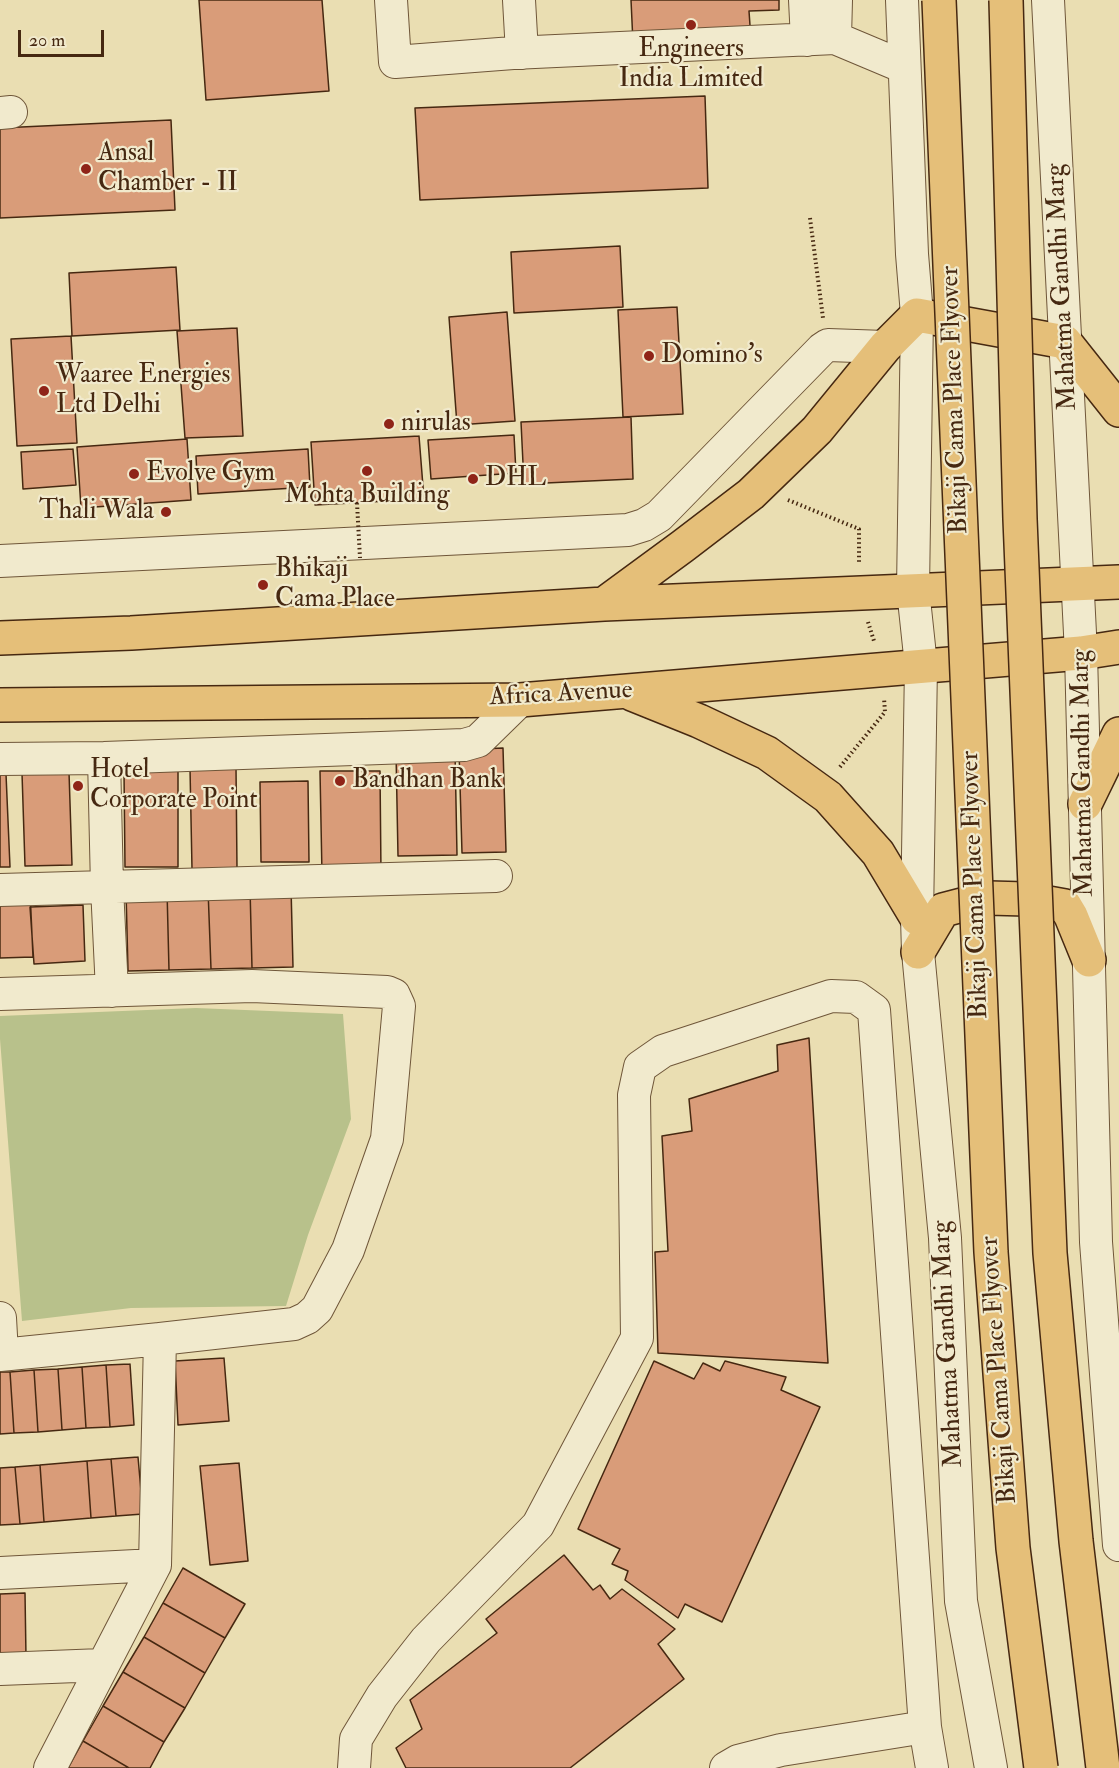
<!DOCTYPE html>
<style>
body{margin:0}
#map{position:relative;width:1119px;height:1768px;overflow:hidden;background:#eadeb2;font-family:"IM FELL Double Pica",serif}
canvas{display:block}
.scale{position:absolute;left:18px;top:30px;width:86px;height:27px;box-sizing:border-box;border:3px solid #462811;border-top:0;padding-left:8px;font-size:18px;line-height:21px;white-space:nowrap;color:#462811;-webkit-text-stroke:4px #f1eacd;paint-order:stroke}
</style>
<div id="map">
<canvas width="1119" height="1768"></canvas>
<div class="scale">20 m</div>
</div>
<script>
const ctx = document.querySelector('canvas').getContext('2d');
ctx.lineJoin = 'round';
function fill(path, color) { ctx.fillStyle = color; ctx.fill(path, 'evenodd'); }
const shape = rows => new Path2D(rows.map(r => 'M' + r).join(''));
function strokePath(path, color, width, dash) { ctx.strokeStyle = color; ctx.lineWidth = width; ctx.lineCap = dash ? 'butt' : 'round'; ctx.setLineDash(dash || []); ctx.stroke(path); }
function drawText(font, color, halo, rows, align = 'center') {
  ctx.font = font + ' "IM FELL Double Pica",serif'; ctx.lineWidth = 4.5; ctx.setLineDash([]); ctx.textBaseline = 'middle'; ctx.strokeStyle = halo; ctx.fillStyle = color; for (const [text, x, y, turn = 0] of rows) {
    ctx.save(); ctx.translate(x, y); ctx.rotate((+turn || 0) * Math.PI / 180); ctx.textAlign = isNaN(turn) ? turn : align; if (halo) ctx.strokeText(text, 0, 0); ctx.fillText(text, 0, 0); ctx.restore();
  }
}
const green = shape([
 [196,1008,343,1014,351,1119,308,1235,286,1306,131,1308,22,1321,0,1039,0,1016]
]);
const building = shape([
 [199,0,322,0,329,91,206,100,199,0],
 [631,0,779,0,779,10,749,11,751,40,633,43,631,0],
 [705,96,708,188,420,200,415,108,705,96],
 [171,120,175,210,0,218,0,128,171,120],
 [620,246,623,307,514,313,511,252,620,246],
 [176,267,180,330,72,336,69,273,176,267],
 [677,307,683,414,623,417,618,310,677,307],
 [507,312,515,421,457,425,449,317,507,312],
 [237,328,243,436,185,438,177,331,237,328],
 [71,336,77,443,17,446,11,339,71,336],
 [631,417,633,479,524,484,521,422,631,417],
 [514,435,516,473,431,479,428,440,514,435],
 [419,436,424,499,315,505,311,442,419,436],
 [187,439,191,500,81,508,77,447,187,439],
 [73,449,76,485,23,489,21,452,73,449],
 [308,449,310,487,198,494,196,456,308,449],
 [503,748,506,852,462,853,459,750,503,748],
 [455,751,457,855,398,856,396,752,455,751],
 [236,767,237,869,192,869,190,768,236,767],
 [178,771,178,867,125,867,124,772,178,771],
 [320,771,380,771,381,874,322,875,320,771],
 [69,772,72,865,25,866,22,773,69,772],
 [0,774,6,774,10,867,0,867,0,774],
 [308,781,309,862,261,862,260,782,308,781],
 [291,887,293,967,252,968,250,888,291,887],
 [250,888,252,968,211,969,208,889,250,888],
 [208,889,211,969,169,970,167,890,208,889],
 [167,890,169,970,128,971,126,891,167,890],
 [30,891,33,957,0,958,0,893,30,891],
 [83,905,85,961,34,964,30,907,83,905],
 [809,1038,828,1363,658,1353,655,1252,668,1251,662,1136,692,1131,689,1099,778,1071,777,1045,809,1038],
 [224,1358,229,1421,178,1425,175,1361,224,1358],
 [654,1361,694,1379,703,1363,720,1371,725,1361,786,1377,781,1390,820,1407,722,1622,685,1604,678,1618,625,1580,628,1571,612,1564,620,1549,578,1529,654,1361],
 [130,1364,134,1425,110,1427,106,1365,130,1364],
 [106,1365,110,1427,86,1428,82,1367,106,1365],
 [82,1367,86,1428,62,1430,58,1369,82,1367],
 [58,1369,62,1430,38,1432,34,1370,58,1369],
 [34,1370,38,1432,14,1433,10,1372,34,1370],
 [0,1372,10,1372,14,1433,0,1434,0,1372],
 [138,1457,143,1514,116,1516,111,1459,138,1457],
 [111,1459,116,1516,91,1518,87,1461,111,1459],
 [87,1461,91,1518,44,1522,40,1465,87,1461],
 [239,1463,248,1561,210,1565,200,1466,239,1463],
 [40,1465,44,1522,20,1524,15,1467,40,1465],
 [15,1467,20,1524,0,1525,0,1468,15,1467],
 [564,1555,593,1590,600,1585,610,1599,622,1589,675,1629,658,1644,684,1679,570,1768,406,1768,396,1748,422,1729,410,1700,497,1633,486,1619,564,1555],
 [183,1568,245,1604,225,1638,163,1603,183,1568],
 [25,1593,26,1657,0,1658,0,1594,25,1593],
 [163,1603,225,1638,205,1673,144,1637,163,1603],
 [144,1637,205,1673,185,1708,123,1672,144,1637],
 [123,1672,185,1708,164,1742,103,1706,123,1672],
 [103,1706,164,1742,150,1768,129,1768,83,1741,103,1706],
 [83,1741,129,1768,68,1768,83,1741]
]);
const path = shape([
 [810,218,823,318],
 [788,500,859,529,859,562],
 [868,622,874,641],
 [840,767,885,712,884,698]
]);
const minor = shape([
 [391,0,395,62,513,53,835,38],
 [519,0,522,53],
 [805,0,807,40],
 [836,0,835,38,904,67],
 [902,0,912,254,917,315,913,590,921,665,917,918,918,952,945,1238,961,1601,991,1768],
 [1048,0,1081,653,1096,1242,1119,1545],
 [0,113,11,112],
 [0,561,628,530,644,525,659,516,822,349,828,345,885,347],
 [104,758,107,887,112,991],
 [0,759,104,758,464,745,478,741,520,700],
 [0,890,496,876],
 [0,994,252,986,387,992,394,995,399,1006,387,1139,348,1250,317,1309,307,1318,294,1324,160,1339,155,1565,0,1573],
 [0,1318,2,1354],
 [0,1355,160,1339],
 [0,1669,102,1665],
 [50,1768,155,1565],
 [354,1768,356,1739,382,1696,426,1640,538,1525,637,1338,634,1095,640,1067,663,1051,831,996,856,997,874,1010,925,1727,932,1768],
 [726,1768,738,1761,781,1750,925,1727]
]);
const major = shape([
 [604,604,683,546,751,494,817,430,885,347,917,315,1065,342,1119,410],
 [0,638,131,633,604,604,1119,582],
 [632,694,699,721,767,753,828,797,878,853,917,918],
 [0,705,520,700,1081,653,1119,647],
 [1085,804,1119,734],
 [918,952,943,910,989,898,1026,899,1065,906,1071,916,1089,960]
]);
const pathBridge = shape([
 [357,503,360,558]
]);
const majorBridge = shape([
 [939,0,991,1252,1013,1548,1041,1768],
 [1006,0,1020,519,1050,1253,1076,1541,1103,1768]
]);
const markers = [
 [691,25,6,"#8f2418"],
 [86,169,6,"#8f2418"],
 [649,356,6,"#8f2418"],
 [44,391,6,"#8f2418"],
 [389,424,6,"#8f2418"],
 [367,471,6,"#8f2418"],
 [134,474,6,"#8f2418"],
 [473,479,6,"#8f2418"],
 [166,512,6,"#8f2418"],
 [263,585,6,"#8f2418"],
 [340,781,6,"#8f2418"],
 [78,786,6,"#8f2418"]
];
const poiNames = [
 ["Engineers",691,50,"center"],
 ["India Limited",691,80,"center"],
 ["Ansal",98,154],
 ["Chamber - II",98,184],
 ["Domino's",661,356],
 ["Waaree Energies",56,376],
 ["Ltd Delhi",56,406],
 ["nirulas",401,424],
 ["Evolve Gym",146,474],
 ["DHL",485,479],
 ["Mohta Building",367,496,"center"],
 ["Thali Wala",154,512,"right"],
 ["Bhikaji",275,570],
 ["Cama Place",275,600],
 ["Hotel",90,771],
 ["Corporate Point",90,801],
 ["Bandhan Bank",352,781]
];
const streetNames = [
 ["Mahatma Gandhi Marg",1063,287,-93],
 ["Bikaji Cama Place Flyover",956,400,-92],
 ["Africa Avenue",561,695,-3],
 ["Mahatma Gandhi Marg",1084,773,-91],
 ["Bikaji Cama Place Flyover",976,885,-92],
 ["Mahatma Gandhi Marg",949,1344,-93],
 ["Bikaji Cama Place Flyover",1000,1370,-94]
];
fill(green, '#b8c18b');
fill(building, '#d99c79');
strokePath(building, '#462811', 1.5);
strokePath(minor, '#6f5639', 34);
strokePath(major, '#462811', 36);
strokePath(path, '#462811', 4, [1.5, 3]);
strokePath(minor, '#f1eacd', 32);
strokePath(major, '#e5bf79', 33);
strokePath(majorBridge, '#462811', 36, []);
strokePath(pathBridge, '#462811', 4, [1.5, 3]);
strokePath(majorBridge, '#e5bf79', 33);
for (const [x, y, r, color] of markers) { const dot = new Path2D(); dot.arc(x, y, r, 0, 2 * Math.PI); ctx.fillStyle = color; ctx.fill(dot); strokePath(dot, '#f1eacd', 2); }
drawText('26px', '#462811', '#f1eacd', poiNames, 'left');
drawText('26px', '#462811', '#f1eacd', streetNames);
</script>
